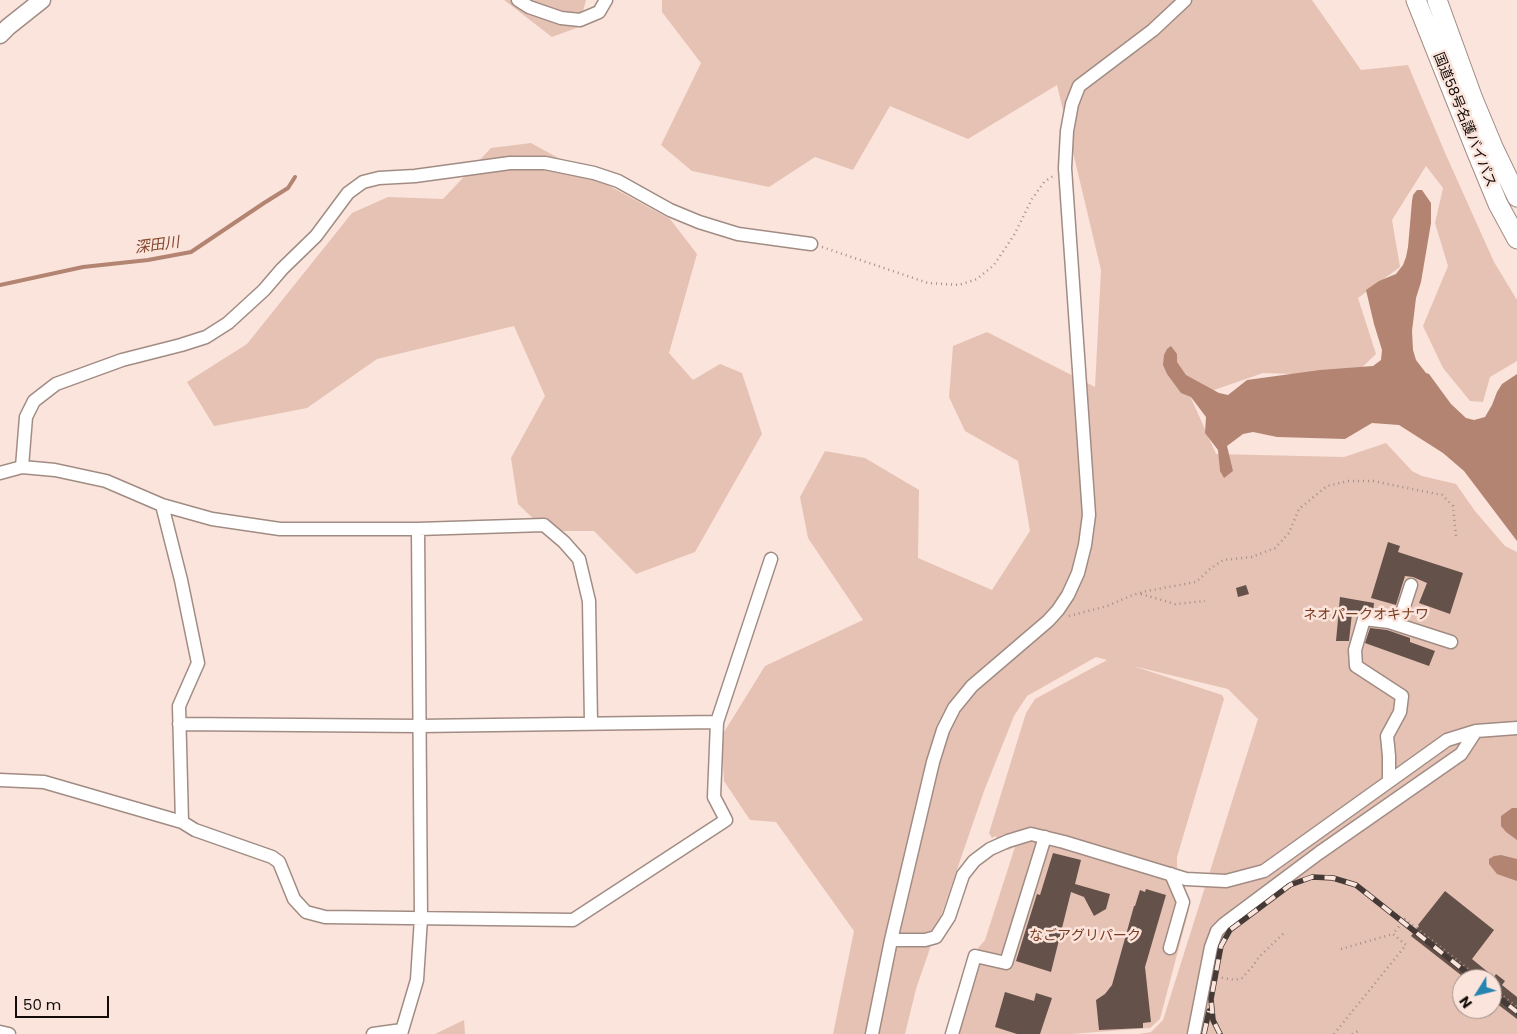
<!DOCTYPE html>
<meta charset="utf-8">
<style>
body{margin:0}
#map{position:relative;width:1517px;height:1034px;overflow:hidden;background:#fbe4db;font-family:Poppins,sans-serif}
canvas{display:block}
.north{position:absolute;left:1452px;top:969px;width:50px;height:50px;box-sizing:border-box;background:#fbe4db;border:1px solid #9e8e87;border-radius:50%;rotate:234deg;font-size:14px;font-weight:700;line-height:20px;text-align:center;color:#130c09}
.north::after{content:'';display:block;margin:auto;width:18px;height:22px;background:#2584b0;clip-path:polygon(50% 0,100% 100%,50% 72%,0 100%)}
.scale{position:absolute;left:15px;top:996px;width:94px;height:22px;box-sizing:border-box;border:2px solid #130c09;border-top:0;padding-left:6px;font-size:15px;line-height:18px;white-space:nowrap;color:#130c09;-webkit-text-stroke:4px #fbe4db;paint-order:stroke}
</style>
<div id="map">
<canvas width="1517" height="1034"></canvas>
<div class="north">N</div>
<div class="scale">50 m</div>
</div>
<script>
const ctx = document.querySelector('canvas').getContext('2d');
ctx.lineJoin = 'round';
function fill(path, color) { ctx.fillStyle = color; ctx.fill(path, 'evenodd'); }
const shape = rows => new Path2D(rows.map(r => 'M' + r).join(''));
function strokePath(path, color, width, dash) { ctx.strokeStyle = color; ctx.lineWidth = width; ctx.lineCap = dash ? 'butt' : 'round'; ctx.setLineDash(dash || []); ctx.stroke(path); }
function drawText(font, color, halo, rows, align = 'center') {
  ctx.font = font + ' Poppins,"Noto Sans JP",sans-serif'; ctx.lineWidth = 5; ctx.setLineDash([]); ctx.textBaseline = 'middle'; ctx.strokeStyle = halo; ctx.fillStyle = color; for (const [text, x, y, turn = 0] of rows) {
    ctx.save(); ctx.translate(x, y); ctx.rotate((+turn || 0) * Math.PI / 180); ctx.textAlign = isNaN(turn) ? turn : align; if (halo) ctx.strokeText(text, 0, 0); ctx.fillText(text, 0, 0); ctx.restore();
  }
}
const green = shape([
 [504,0,586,0,579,27,552,37],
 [662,0,1312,0,1361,70,1408,65,1446,155,1494,262,1517,300,1517,361,1490,377,1483,402,1470,401,1443,368,1423,326,1448,266,1435,223,1443,188,1426,166,1392,220,1400,267,1358,298,1376,354,1353,376,1263,373,1191,398,1216,454,1344,457,1386,443,1412,471,1422,476,1456,484,1475,511,1505,546,1517,552,1517,1034,1139,1034,1151,1032,1163,1020,1258,719,1228,689,1133,666,1222,695,1224,699,1177,857,1177,871,1179,885,1189,909,1160,1019,1150,1028,1071,1034,948,1034,973,954,985,940,1015,847,1008,850,995,836,992,838,989,833,1026,713,1035,699,1107,660,1096,657,1027,696,1014,716,984,791,916,989,905,1034,833,1034,854,931,776,822,750,820,724,781,721,737,765,666,863,620,808,538,800,497,825,451,865,458,919,490,918,558,992,590,1030,531,1018,461,965,431,949,397,953,346,987,332,1095,387,1101,270,1057,85,968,139,890,106,853,170,815,157,769,187,692,171,661,145,701,63,662,12],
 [1462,979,1492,979,1492,1009,1462,1009],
 [531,143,670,219,697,254,669,353,693,380,720,364,742,373,762,434,695,552,636,574,594,531,546,531,518,504,511,458,545,396,514,326,377,359,307,408,214,426,187,382,247,344,352,213,388,197,443,199,491,148],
 [464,1020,465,1034,435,1034]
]);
const water = shape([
 [1417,190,1422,190,1431,203,1431,223,1421,282,1416,298,1412,331,1413,350,1416,360,1426,373,1429,374,1451,404,1466,418,1474,420,1485,417,1492,405,1497,392,1502,384,1517,374,1517,541,1464,471,1443,453,1399,425,1372,423,1345,439,1277,437,1253,432,1243,434,1227,446,1233,471,1224,478,1220,471,1218,450,1205,433,1206,417,1191,397,1181,393,1167,374,1163,365,1164,355,1167,349,1171,346,1177,354,1177,362,1186,375,1219,393,1228,395,1247,380,1320,370,1373,366,1381,360,1382,350,1374,324,1366,290,1379,281,1396,274,1403,265,1406,257,1408,247,1412,201,1413,195],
 [1512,808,1517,808,1517,840,1506,832,1501,826,1501,816],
 [1501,855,1517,859,1517,881,1497,874,1489,864,1489,859,1494,856]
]);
const stream = shape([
 [0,285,83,267,148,260,191,252,264,203,288,188,295,177]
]);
const building = shape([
 [1388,542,1400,546,1398,552,1463,573,1450,614,1419,603,1427,583,1413,577,1405,576,1396,605,1371,598],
 [1246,585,1249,594,1238,597,1236,588],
 [1340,597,1374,603,1373,612,1365,611,1358,614,1352,613,1349,641,1336,641],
 [1370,628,1387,630,1410,638,1410,642,1435,651,1429,666,1365,643],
 [1053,853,1081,860,1075,884,1110,894,1106,909,1094,916,1084,897,1071,892,1051,972,1016,961,1037,894,1040,895],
 [1146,889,1166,895,1145,967,1151,1022,1143,1023,1143,1028,1099,1030,1096,1000,1105,994,1112,985,1134,906,1135,906,1140,890,1145,892],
 [1445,891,1494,930,1472,959,1494,977,1496,974,1505,981,1502,985,1517,997,1517,1019,1492,1000,1492,979,1466,979,1411,936,1419,926,1418,925],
 [1005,992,1034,1001,1036,993,1052,998,1040,1034,1017,1034,995,1027]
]);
const path = shape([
 [822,247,928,283,959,285,977,279,994,265,1014,235,1032,199,1044,182,1053,176],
 [1141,594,1175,604,1205,601],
 [1069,616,1107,606,1133,595,1147,591,1196,582,1210,569,1223,560,1252,557,1275,548,1289,533,1299,509,1327,486,1348,481,1373,481,1442,495,1453,506,1456,536],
 [1341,949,1393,934],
 [1217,977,1235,980,1242,978,1252,967,1259,957,1285,932],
 [1492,987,1517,1007],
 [1334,1034,1406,945,1393,934,1405,919,1481,979],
 [1352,1034,1360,1030]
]);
const minor = shape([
 [518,0,529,7,561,18,580,20,599,12,606,0],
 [22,467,26,417,34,401,56,384,122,360,181,345,206,337,228,323,264,290,282,269,316,236,348,193,363,182,379,178,415,176,510,163,545,163,594,173,618,181,670,210,699,222,738,234,811,244],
 [0,473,22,467,55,470,106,481,162,505,212,519,280,529,418,529,544,525,564,542,579,559,589,601,591,723],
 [162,505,181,580,198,663,179,706,182,822],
 [1398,625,1411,585],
 [179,724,419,726,717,722],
 [0,780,44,782,182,822,195,830,272,857,279,862,294,899,306,912,325,917,573,920,726,820,714,797,717,722,771,559],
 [1389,781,1389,756,1387,736,1400,712,1402,696,1356,666,1355,650,1364,619,1389,622,1451,642],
 [891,940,925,940,936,937,949,917,963,875,974,861,990,849,1008,841,1031,834,1064,842,1186,879,1226,881,1264,871,1447,740,1476,731,1517,728],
 [1170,948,1183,902,1171,874],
 [0,1032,9,1034],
 [373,1034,402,1030],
 [401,1034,417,980,421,918,418,529],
 [872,1034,891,940,933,762,943,730,954,708,972,686,1048,621,1058,610,1068,595,1078,573,1085,545,1089,515,1065,168,1067,131,1072,104,1079,86,1153,30,1185,0],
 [952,1034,975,956,1006,963,1045,837],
 [1194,1034,1211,947,1217,931,1224,924,1319,853,1461,754,1476,731]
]);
const major = shape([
 [0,35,8,27,42,0]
]);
const highway = shape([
 [1416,0,1477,153,1498,204,1517,239],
 [1437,0,1473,99,1493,147,1517,197]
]);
const rail = shape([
 [1492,992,1517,1012],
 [1204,1034,1209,1011],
 [1220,1034,1213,1020,1211,999,1221,946,1230,930,1290,885,1312,877,1333,878,1356,885,1475,979]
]);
const streetNames = [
 ["国道58号名護バイパス",1464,120,68]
];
const parkNames = [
 ["ネオパークオキナワ",1366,615],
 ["なごアグリパーク",1085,936]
];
const waterNames = [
 ["深田川",157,246,-8]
];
fill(green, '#e6c2b4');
fill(water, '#b38472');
strokePath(stream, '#b38472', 4);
fill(building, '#645149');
strokePath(minor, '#a18c84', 15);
strokePath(major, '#a18c84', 19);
strokePath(highway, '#a18c84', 21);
strokePath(path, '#a19089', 2.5, [1, 4]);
strokePath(minor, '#fff', 12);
strokePath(major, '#fff', 16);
strokePath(highway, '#fff', 19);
strokePath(rail, '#453a36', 5.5);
strokePath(rail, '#fbe4db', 4, [11]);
drawText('14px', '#130c09', '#fbe4db', streetNames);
drawText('14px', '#793c22', '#fbe4db', parkNames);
drawText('italic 15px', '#82442a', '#fbe4db', waterNames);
</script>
